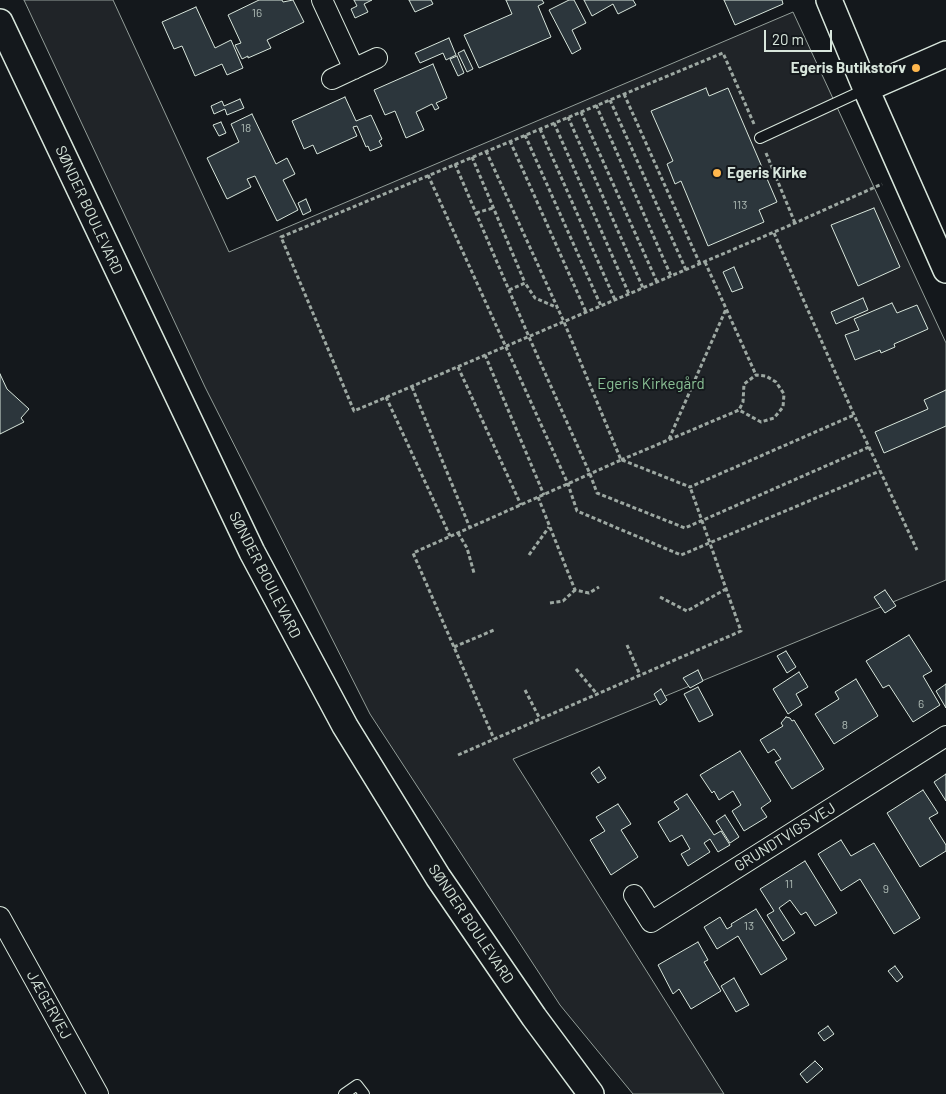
<!DOCTYPE html>
<meta charset="utf-8">
<style>
body{margin:0}
#map{position:relative;width:946px;height:1094px;overflow:hidden;background:#14181c;font-family:Barlow,sans-serif}
canvas{display:block}
.scale{position:absolute;left:764px;top:30px;width:68px;height:22px;box-sizing:border-box;border:2px solid #d8e6dc;border-top:0;padding-left:6px;font-size:15px;line-height:18px;white-space:nowrap;color:#d8e6dc;-webkit-text-stroke:4px #14181c;paint-order:stroke}
</style>
<div id="map">
<canvas width="946" height="1094"></canvas>
<div class="scale">20 m</div>
</div>
<script>
const ctx = document.querySelector('canvas').getContext('2d');
ctx.lineJoin = 'round';
function fill(path, color) { ctx.fillStyle = color; ctx.fill(path, 'evenodd'); }
const shape = rows => new Path2D(rows.map(r => 'M' + r).join(''));
function strokePath(path, color, width, dash) { ctx.strokeStyle = color; ctx.lineWidth = width; ctx.lineCap = dash ? 'butt' : 'round'; ctx.setLineDash(dash || []); ctx.stroke(path); }
function drawText(font, color, halo, rows, align = 'center') {
  ctx.font = font + ' Barlow,sans-serif'; ctx.lineWidth = 4; ctx.setLineDash([]); ctx.textBaseline = 'middle'; ctx.strokeStyle = halo; ctx.fillStyle = color; for (const [text, x, y, turn = 0] of rows) {
    ctx.save(); ctx.translate(x, y); ctx.rotate((+turn || 0) * Math.PI / 180); ctx.textAlign = isNaN(turn) ? turn : align; if (halo) ctx.strokeText(text, 0, 0); ctx.fillText(text, 0, 0); ctx.restore();
  }
}
const green = shape([
 [24,0,113,0,229,252,793,12,946,343,946,580,513,759,724,1094,633,1094,560,1005,370,714,205,387,24,0]
]);
const building = shape([
 [259,0,282,0,283,2,293,0,304,22,267,40,271,48,248,58,248,56,242,59,235,45,241,43,228,15,259,0],
 [354,0,372,0,364,4,368,12,355,18,351,9,357,6,354,0],
 [409,0,431,0,433,4,415,12,409,0],
 [506,0,542,0,544,3,538,6,551,37,479,68,464,35,512,14,506,0],
 [569,0,574,0,586,23,572,30,581,49,572,54,549,10,569,0],
 [584,0,633,0,636,5,618,14,613,4,592,16,584,0],
 [724,0,782,0,783,4,735,25,724,0],
 [196,7,215,48,231,40,243,68,227,75,222,64,195,76,182,46,174,49,162,22,196,7],
 [449,38,456,55,446,60,443,53,420,63,415,53,449,38],
 [464,50,473,69,467,72,458,53,464,50],
 [457,56,464,73,458,76,450,59,457,56],
 [433,64,447,98,436,103,439,108,435,110,432,104,416,112,424,130,406,138,395,111,385,115,374,90,433,64],
 [706,88,709,96,728,88,777,202,759,210,764,222,708,246,681,181,675,184,667,164,673,161,651,111,706,88],
 [345,97,356,121,371,115,382,139,379,141,382,146,370,151,368,146,366,147,357,126,353,127,357,136,317,154,313,145,304,149,292,121,345,97],
 [240,99,244,108,227,115,225,109,214,114,211,106,222,101,224,106,240,99],
 [252,114,276,164,287,158,295,174,283,180,298,210,277,221,255,176,247,179,251,187,227,199,207,158,239,142,231,124,252,114],
 [221,122,226,133,219,136,213,125,221,122],
 [306,199,311,211,303,215,298,203,306,199],
 [874,208,900,267,858,286,831,225,874,208],
 [734,267,743,288,732,292,723,272,734,267],
 [863,298,868,310,836,324,831,312,863,298],
 [892,303,897,313,917,305,928,329,894,344,895,347,881,353,880,350,855,360,845,335,859,330,854,319,892,303],
 [0,374,7,389,29,409,21,418,24,422,0,434,0,374],
 [946,390,946,426,884,453,875,432,928,409,924,400,946,390],
 [885,590,896,606,885,613,874,597,885,590],
 [909,635,932,671,923,676,940,705,913,722,889,685,883,688,866,661,909,635],
 [786,651,796,667,787,673,777,656,786,651],
 [698,670,703,681,690,688,683,678,698,670],
 [799,672,808,687,796,694,802,705,788,714,773,689,799,672],
 [856,679,878,716,834,744,815,714,839,699,835,692,856,679],
 [946,684,946,708,936,691,946,684],
 [698,687,713,715,699,722,684,694,698,687],
 [661,689,667,700,660,705,654,694,661,689],
 [786,717,790,718,792,721,794,720,824,769,792,789,775,762,781,759,774,749,768,753,760,740,783,726,781,723,786,717],
 [740,751,771,801,761,808,767,817,744,831,732,811,741,805,733,791,719,800,714,791,712,793,700,775,740,751],
 [599,767,606,778,598,783,591,773,599,767],
 [946,774,946,801,934,782,946,774],
 [923,790,938,813,929,818,946,845,946,851,920,867,887,813,923,790],
 [687,794,714,835,721,831,730,845,718,852,710,839,704,843,710,852,688,866,681,854,690,849,682,835,670,842,658,822,679,809,674,802,687,794],
 [618,804,631,824,621,830,638,857,611,875,590,840,605,831,596,817,618,804],
 [725,815,739,837,730,843,716,821,725,815],
 [841,840,851,856,874,843,920,918,894,934,860,879,841,891,818,854,841,840],
 [805,861,837,913,815,926,806,912,801,915,790,900,779,908,795,933,783,941,767,915,774,911,760,889,805,861],
 [756,909,787,959,761,975,738,936,717,949,704,927,720,917,727,929,732,926,731,924,756,909],
 [698,942,708,960,704,962,721,991,691,1009,679,989,673,994,658,965,698,942],
 [895,966,903,977,897,982,888,971,895,966],
 [734,978,749,1005,736,1012,721,986,734,978],
 [828,1026,834,1034,824,1041,818,1033,828,1026],
 [815,1061,823,1069,807,1083,800,1074,815,1061]
]);
const path = shape([
 [624,94,700,264],
 [610,100,686,270],
 [596,105,671,276],
 [581,112,657,282],
 [568,117,643,288],
 [554,123,629,294],
 [754,124,723,53,281,237,354,411,786,227,882,184],
 [540,129,615,300],
 [525,135,601,306],
 [510,141,586,312],
 [486,151,564,322,621,460,413,553,494,739],
 [766,153,795,223],
 [472,157,525,283],
 [455,164,529,337,590,474,597,493,685,528,869,447],
 [428,175,568,484,577,511,681,555,880,471],
 [476,213,493,208],
 [774,233,854,415,917,550],
 [705,262,756,375],
 [509,290,525,283,535,298,558,308],
 [485,355,544,495],
 [458,367,521,505],
 [412,387,470,528],
 [386,397,450,536],
 [669,439,726,309],
 [621,460,739,410,761,422,774,418,783,407,784,394,776,382,766,376,756,375,744,384,743,402,739,410],
 [622,460,690,487,854,415],
 [538,497,575,590,589,593,599,587],
 [458,533,467,548,474,573],
 [529,555,549,527],
 [660,597,687,611,726,589],
 [550,603,563,601,575,590],
 [627,645,640,675],
 [454,647,494,630],
 [576,669,597,694],
 [525,690,540,719],
 [458,755,741,631,690,487]
]);
const service = shape([
 [760,138,866,89],
 [344,1094,357,1085,364,1094]
]);
const minor = shape([
 [322,0,354,69],
 [332,79,377,58],
 [634,895,651,922,946,736],
 [0,917,98,1094]
]);
const tertiary = shape([
 [829,0,866,89,946,270],
 [0,22,252,552,345,726,438,877,534,1017,591,1094],
 [866,89,946,54]
]);
const markers = [
 [916,68,5,"#ffb74d"],
 [717,173,5,"#ffb74d"]
];
const numberNames = [
 ["16",257,13],
 ["18",246,128],
 ["113",740,205],
 ["6",921,704],
 ["8",845,725],
 ["11",789,884],
 ["9",886,889],
 ["13",749,926]
];
const poiNames = [
 ["Egeris Butikstorv",906,68],
 ["Egeris Kirke",727,173,"left"]
];
const streetNames = [
 ["SØNDER BOULEVARD",89,210,65],
 ["SØNDER BOULEVARD",265,575,63],
 ["GRUNDTVIGS VEJ",785,837,-32],
 ["SØNDER BOULEVARD",471,924,56],
 ["JÆGERVEJ",49,1005,61]
];
const parkNames = [
 ["Egeris Kirkegård",651,384]
];
fill(green, '#202428');
strokePath(green, '#939e99', 1);
fill(building, '#2c363c');
strokePath(building, '#d8e6dc', 1);
strokePath(service, '#d8e6dc', 12);
strokePath(minor, '#d8e6dc', 22);
strokePath(tertiary, '#d8e6dc', 28);
strokePath(path, '#9da8a2', 3, [4, 2.5]);
strokePath(service, '#14181c', 10);
strokePath(minor, '#14181c', 20);
strokePath(tertiary, '#14181c', 25);
for (const [x, y, r, color] of markers) { const dot = new Path2D(); dot.arc(x, y, r, 0, 2 * Math.PI); ctx.fillStyle = color; ctx.fill(dot); strokePath(dot, '#14181c', 2); }
drawText('12px', '#adbab4', null, numberNames);
drawText('bold 15px', '#d8e6dc', '#14181c', poiNames, 'right');
drawText('15px', '#d8e6dc', '#14181c', streetNames);
drawText('15px', '#8ac095', '#14181c', parkNames);
</script>
